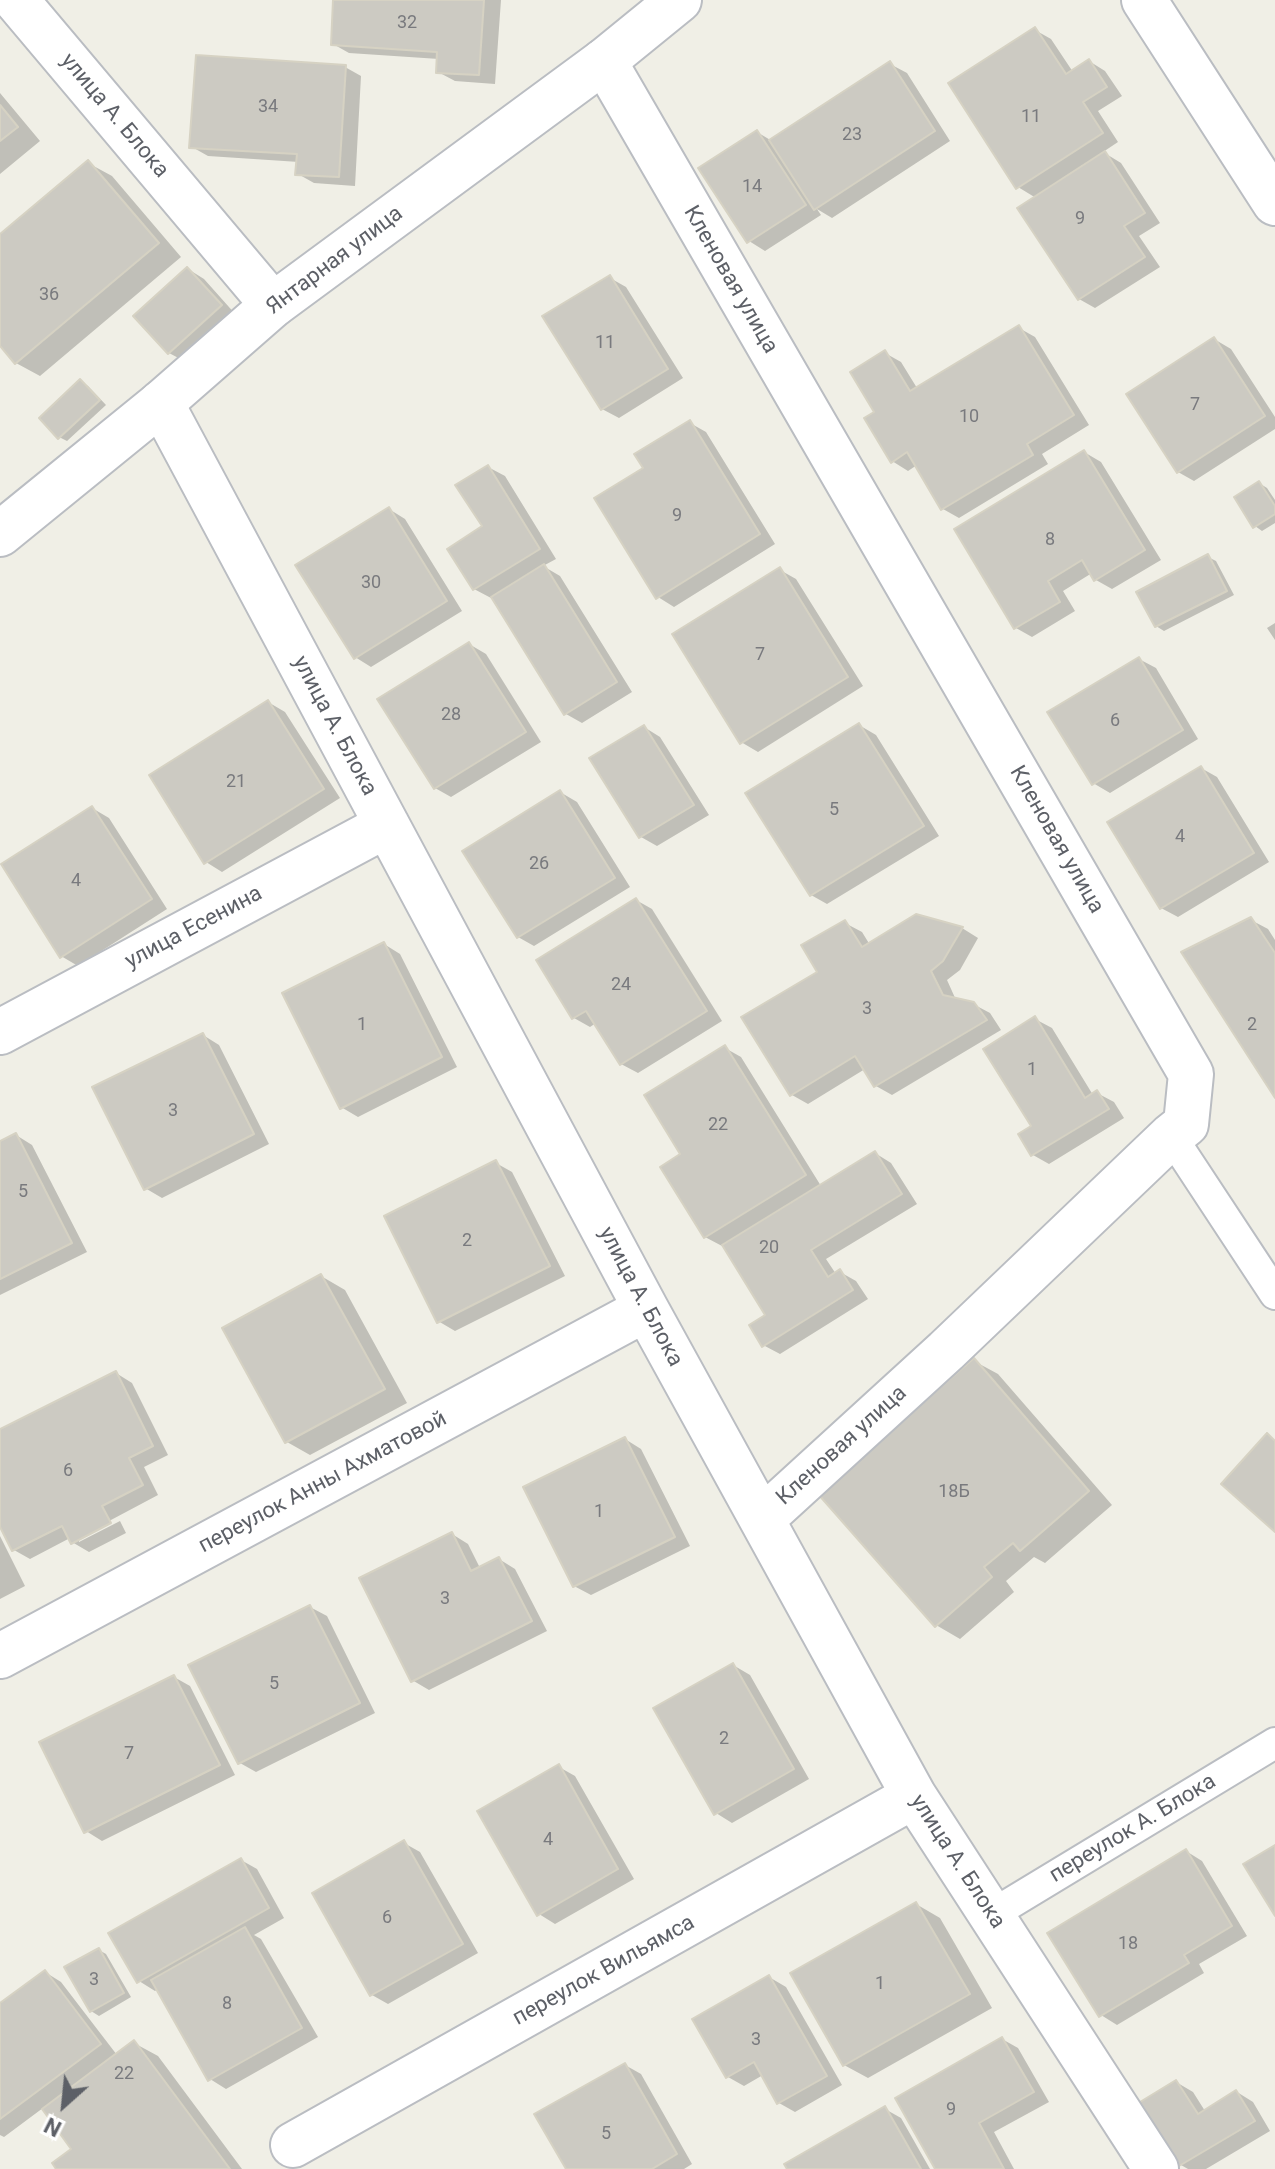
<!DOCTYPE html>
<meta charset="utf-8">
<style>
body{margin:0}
#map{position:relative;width:1275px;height:2169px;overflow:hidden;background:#f0efe6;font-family:Roboto,sans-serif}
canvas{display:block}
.north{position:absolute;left:24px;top:2065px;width:80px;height:80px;-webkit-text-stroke:6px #fff;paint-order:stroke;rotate:207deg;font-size:22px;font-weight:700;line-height:32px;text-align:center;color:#5d6067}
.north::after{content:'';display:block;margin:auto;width:28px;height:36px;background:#5d6067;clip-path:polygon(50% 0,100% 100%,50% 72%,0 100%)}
</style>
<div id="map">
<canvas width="1275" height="2169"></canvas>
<div class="north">N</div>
</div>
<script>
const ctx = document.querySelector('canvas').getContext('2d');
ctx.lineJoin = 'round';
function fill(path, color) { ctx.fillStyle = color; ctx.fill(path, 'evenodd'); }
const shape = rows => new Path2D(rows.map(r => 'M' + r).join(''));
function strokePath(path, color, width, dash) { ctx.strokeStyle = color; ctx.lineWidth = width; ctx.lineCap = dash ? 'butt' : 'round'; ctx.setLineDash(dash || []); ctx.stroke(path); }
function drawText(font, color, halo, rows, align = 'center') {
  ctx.font = font + ' Roboto,sans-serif'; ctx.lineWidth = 6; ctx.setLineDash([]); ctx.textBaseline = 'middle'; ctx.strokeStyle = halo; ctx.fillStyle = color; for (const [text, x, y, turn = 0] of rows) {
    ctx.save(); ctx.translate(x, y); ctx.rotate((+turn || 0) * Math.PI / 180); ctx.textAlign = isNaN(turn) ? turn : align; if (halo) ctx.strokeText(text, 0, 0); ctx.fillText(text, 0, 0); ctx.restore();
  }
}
const shadow = shape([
 [335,0,501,0,495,84,455,81,438,72,439,59,349,53,333,44],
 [1035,30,1051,39,1073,72,1089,61,1105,71,1122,96,1098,111,1118,142,1103,152,1121,163,1160,223,1139,236,1160,267,1095,308,1079,299,1036,198,1018,187],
 [890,64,907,73,950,141,832,218,817,209,821,215,765,251,749,241,757,132,772,141],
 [345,67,361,76,355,186,314,183,298,174,299,162,208,156,192,147],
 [0,93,40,141,0,174],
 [88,163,112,176,181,257,40,376,16,363,0,343,0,237],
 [188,269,204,279,237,316,186,362,169,353],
 [610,278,626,287,683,378,619,418,602,409],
 [1019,328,1035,337,1089,425,1042,454,1048,464,959,518,943,509,917,465,908,471,892,461,877,413,885,353,901,362,917,388],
 [1214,339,1231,349,1275,417,1275,429,1194,481,1178,472],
 [80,381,88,386,106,405,67,441,59,437],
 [690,423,706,432,775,544,674,607,658,597,646,469],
 [1084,452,1101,462,1161,560,1112,589,1096,580,1092,573,1063,591,1075,611,1032,637,1016,628],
 [488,467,505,476,556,559,543,566,560,576,632,692,582,723,566,714,493,597,491,598,474,589,484,527],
 [1259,483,1267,488,1275,500,1275,523,1262,531,1255,526],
 [389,509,405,519,462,611,371,667,355,657],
 [1208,557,1216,561,1234,595,1164,631,1156,626],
 [780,570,796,579,863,686,758,752,741,742],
 [1275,623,1275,640,1267,628],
 [469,644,486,654,541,742,451,797,435,788],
 [1139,659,1156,668,1198,739,1110,793,1093,783],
 [268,702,285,712,340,798,222,872,206,862],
 [859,725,876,735,939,836,827,904,811,895],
 [644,727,660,737,709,815,657,846,641,837],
 [1201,768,1217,777,1269,862,1178,917,1161,908],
 [560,792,577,802,630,887,534,946,518,937],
 [92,808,109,818,167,909,78,966,61,956],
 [636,900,652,909,722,1021,638,1073,621,1064,596,1023,590,1027,574,1018],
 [1251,920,1268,929,1275,940,1275,1094],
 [845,923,862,932,870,945,962,928,978,938,960,970,947,980,956,1000,973,1004,990,1013,1001,1030,892,1095,876,1086,865,1069,808,1104,792,1095,820,973],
 [384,944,400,954,457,1067,358,1117,341,1107],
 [1035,1019,1052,1028,1093,1095,1097,1093,1114,1102,1124,1118,1049,1164,1033,1155],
 [203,1035,219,1045,269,1144,162,1198,145,1188],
 [725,1048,741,1057,821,1186,875,1153,891,1163,917,1204,826,1259,836,1274,840,1272,856,1281,868,1299,780,1354,763,1345,768,1316,724,1245,722,1246,705,1237,683,1155],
 [16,1135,32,1145,87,1252,0,1295,0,1143],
 [496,1163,512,1172,565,1276,455,1331,438,1321],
 [321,1276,345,1290,407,1403,310,1455,287,1442],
 [974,1361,998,1374,1112,1505,1045,1563,1034,1557,1006,1581,1014,1592,960,1639,936,1625],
 [116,1373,132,1383,168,1455,144,1467,158,1495,79,1537,79,1542,120,1521,126,1533,89,1552,72,1542,70,1538,30,1559,14,1550,0,1523,0,1431],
 [625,1439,641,1449,690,1546,591,1595,574,1586],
 [452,1534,468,1544,480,1568,499,1559,515,1569,547,1631,429,1690,412,1680],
 [0,1536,25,1586,0,1599],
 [310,1607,327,1616,375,1713,256,1772,240,1763],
 [733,1665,750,1675,809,1779,732,1823,716,1813],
 [174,1677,190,1686,235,1775,102,1841,86,1831],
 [559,1767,575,1776,634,1879,555,1924,539,1914],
 [404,1843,420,1852,478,1953,388,2004,372,1995],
 [1186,1851,1202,1861,1247,1936,1199,1964,1204,1973,1117,2025,1101,2015],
 [241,1860,257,1869,284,1918,254,1935,261,1939,318,2037,226,2089,210,2079,158,1989,155,1991,139,1981],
 [916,1904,940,1918,992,2008,868,2078,844,2065],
 [99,1950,106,1954,131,1997,99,2016,91,2011],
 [45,1972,61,1982,117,2055,134,2043,158,2056,242,2169,59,2169,74,2149,43,2108,4,2137,0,2135,0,2006],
 [769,1977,786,1987,842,2085,795,2112,779,2103,763,2075,744,2086,728,2077],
 [1002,2039,1018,2048,1049,2102,994,2132,1014,2169,937,2169],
 [625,2065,641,2074,692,2164,684,2169,568,2169],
 [1176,2082,1193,2092,1205,2111,1237,2092,1253,2102,1270,2131,1206,2169,1188,2169,1181,2165],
 [885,2109,901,2118,930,2169,790,2169]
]);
const building = shape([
 [333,0,484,0,479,75,436,73,437,52,331,45,333,0],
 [1035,27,1066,74,1089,59,1107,87,1083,102,1103,133,1016,189,948,83,1035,27],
 [196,55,346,65,339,177,295,175,297,154,189,148,196,55],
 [890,61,935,131,814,210,769,140,890,61],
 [0,105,18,127,0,141,0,105],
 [757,130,806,205,747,243,698,168,757,130],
 [1105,151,1145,213,1124,226,1145,257,1078,300,1017,208,1105,151],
 [88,160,159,243,15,364,0,346,0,234,88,160],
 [187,267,222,305,168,354,133,316,187,267],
 [610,275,668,369,601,410,542,316,610,275],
 [1019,325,1074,415,1027,444,1033,455,941,510,907,452,891,463,864,418,874,412,850,372,885,350,910,391,1019,325],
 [1214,337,1265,416,1177,473,1126,394,1214,337],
 [80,379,100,400,58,439,39,418,80,379],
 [690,420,760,534,656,599,594,498,643,468,634,454,690,420],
 [1084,450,1145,550,1094,581,1082,560,1048,581,1060,602,1014,629,954,529,1084,450],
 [488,465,540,549,473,590,447,549,482,526,455,485,488,465],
 [1259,481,1275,506,1275,514,1253,528,1234,497,1259,481],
 [389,507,447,601,354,659,295,565,389,507],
 [1208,554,1227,591,1155,627,1136,592,1208,554],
 [544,564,617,682,564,715,491,597,544,564],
 [780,567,848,677,740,744,672,634,780,567],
 [469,642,526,732,434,789,377,699,469,642],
 [1139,657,1183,730,1092,785,1047,712,1139,657],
 [268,700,324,789,204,864,149,775,268,700],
 [859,723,924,826,810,896,745,793,859,723],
 [644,725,694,805,639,838,589,758,644,725],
 [1201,766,1254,853,1160,909,1107,822,1201,766],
 [560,790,615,878,517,938,462,851,560,790],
 [92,806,152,899,60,958,1,864,92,806],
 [636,898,707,1011,620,1065,586,1011,572,1019,536,960,636,898],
 [916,914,963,927,943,961,931,971,943,995,974,1002,987,1020,874,1087,855,1056,790,1096,741,1017,817,972,801,945,845,920,862,947,916,914],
 [1251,917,1275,953,1275,1098,1181,952,1251,917],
 [384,942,442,1057,340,1109,282,993,384,942],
 [1035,1016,1085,1098,1097,1090,1109,1109,1031,1156,1018,1134,1031,1126,983,1049,1035,1016],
 [203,1033,254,1134,144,1190,92,1087,203,1033],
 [725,1045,806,1175,704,1238,660,1167,680,1154,644,1095,725,1045],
 [16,1133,72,1243,0,1279,0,1141,16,1133],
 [875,1151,902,1194,811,1250,828,1277,840,1269,853,1290,762,1347,749,1325,765,1315,722,1245,875,1151],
 [496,1160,550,1266,437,1323,384,1216,496,1160],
 [321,1274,385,1389,285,1443,222,1328,321,1274],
 [974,1358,1089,1491,1020,1551,1013,1543,984,1567,992,1577,935,1627,818,1494,974,1358],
 [116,1371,153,1446,129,1458,143,1485,102,1506,111,1523,71,1544,62,1526,12,1551,0,1527,0,1429,116,1371],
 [1267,1433,1275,1441,1275,1532,1221,1484,1267,1433],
 [625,1437,675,1537,573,1587,523,1487,625,1437],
 [452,1532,471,1571,499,1557,532,1621,411,1682,359,1578,452,1532],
 [310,1605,360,1703,238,1764,188,1665,310,1605],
 [733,1663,794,1769,714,1815,653,1708,733,1663],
 [174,1675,220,1765,84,1833,39,1742,174,1675],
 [559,1764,618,1869,537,1916,477,1811,559,1764],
 [404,1840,463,1944,370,1996,312,1893,404,1840],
 [1275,1845,1275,1916,1243,1864,1275,1845],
 [1186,1849,1232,1926,1184,1955,1189,1963,1099,2017,1047,1933,1186,1849],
 [241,1858,269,1908,137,1983,108,1933,241,1858],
 [916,1902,970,1994,843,2066,790,1973,916,1902],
 [245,1927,302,2028,208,2081,151,1980,245,1927],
 [99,1948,124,1993,90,2012,64,1967,99,1948],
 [45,1970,101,2044,0,2119,0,2003,45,1970],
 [769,1975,827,2076,777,2104,754,2062,726,2078,692,2019,769,1975],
 [1002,2037,1034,2092,979,2123,1004,2169,935,2169,895,2098,1002,2037],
 [134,2040,230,2169,56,2169,52,2163,71,2149,42,2109,134,2040],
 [625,2063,677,2154,652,2169,566,2169,534,2114,625,2063],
 [1176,2080,1198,2114,1236,2090,1255,2121,1179,2166,1140,2102,1176,2080],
 [885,2106,921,2169,787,2169,784,2164,885,2106]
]);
const service = shape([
 [1171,1136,1275,1294],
 [991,1915,1275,1743]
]);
const minor = shape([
 [16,0,273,305],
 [1144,0,1275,203],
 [604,61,1191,1074,1186,1124,1171,1136,946,1351,762,1519],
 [161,403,646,1309,914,1796,1156,2169],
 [0,1032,387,825],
 [0,1656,646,1309],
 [293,2145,914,1796]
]);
const tertiary = shape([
 [0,534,161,403,273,305,604,61,679,0]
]);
const numberNames = [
 ["32",407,23],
 ["34",268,107],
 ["11",1031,117],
 ["23",852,135],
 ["14",752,187],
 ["9",1080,219],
 ["36",49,295],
 ["11",605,343],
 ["7",1195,405],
 ["10",969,417],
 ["9",677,516],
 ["8",1050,540],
 ["30",371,583],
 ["7",760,655],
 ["28",451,715],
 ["6",1115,721],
 ["21",236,782],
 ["5",834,810],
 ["4",1180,837],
 ["26",539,864],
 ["4",76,881],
 ["24",621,985],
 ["3",867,1009],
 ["1",362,1025],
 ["2",1252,1025],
 ["1",1032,1070],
 ["3",173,1111],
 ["22",718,1125],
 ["5",23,1192],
 ["2",467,1241],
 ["20",769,1248],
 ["6",68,1471],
 ["18Б",954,1492],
 ["1",599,1512],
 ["3",445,1599],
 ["5",274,1684],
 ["2",724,1739],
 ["7",129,1754],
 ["4",548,1840],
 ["6",387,1918],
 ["18",1128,1944],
 ["3",94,1980],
 ["1",880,1984],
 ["8",227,2004],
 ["3",756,2040],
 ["22",124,2074],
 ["9",951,2110],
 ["5",606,2134]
];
const streetNames = [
 ["улица А. Блока",114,116,50],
 ["Янтарная улица",335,261,-37],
 ["Кленовая улица",730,280,60],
 ["улица А. Блока",334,726,62],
 ["Кленовая улица",1056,840,60],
 ["улица Есенина",194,928,-28],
 ["улица А. Блока",640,1297,62],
 ["Кленовая улица",842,1446,-42],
 ["переулок Анны Ахматовой",323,1483,-28],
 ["переулок А. Блока",1133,1829,-31],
 ["улица А. Блока",957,1862,57],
 ["переулок Вильямса",604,1971,-29]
];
fill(shadow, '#0003');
fill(building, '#cccac2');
strokePath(building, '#d6d2c3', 2);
strokePath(service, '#babdc2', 34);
strokePath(minor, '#babdc2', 48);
strokePath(tertiary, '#babdc2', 48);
strokePath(service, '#fff', 30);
strokePath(minor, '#fff', 44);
strokePath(tertiary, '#fff', 44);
drawText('18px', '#797a7e', null, numberNames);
drawText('22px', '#5d6067', '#fff', streetNames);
</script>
